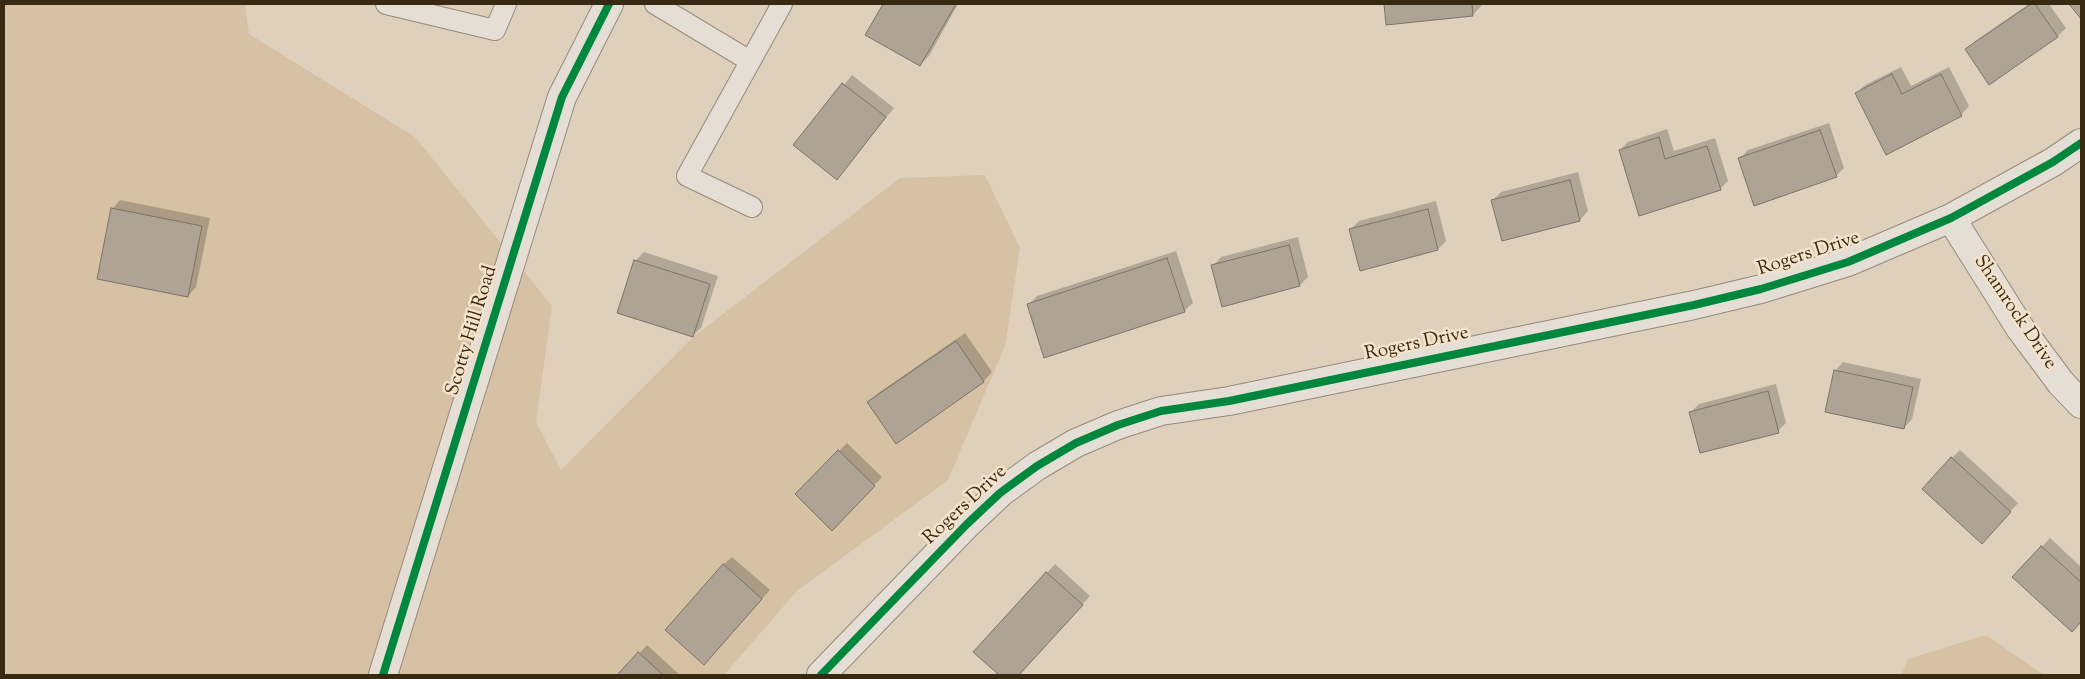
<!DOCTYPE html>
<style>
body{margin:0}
#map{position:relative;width:2085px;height:679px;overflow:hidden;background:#dfd0bc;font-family:"Sorts Mill Goudy",serif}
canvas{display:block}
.frame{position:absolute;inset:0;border:5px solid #382913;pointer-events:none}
</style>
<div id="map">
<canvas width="2085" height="679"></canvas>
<div class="frame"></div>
</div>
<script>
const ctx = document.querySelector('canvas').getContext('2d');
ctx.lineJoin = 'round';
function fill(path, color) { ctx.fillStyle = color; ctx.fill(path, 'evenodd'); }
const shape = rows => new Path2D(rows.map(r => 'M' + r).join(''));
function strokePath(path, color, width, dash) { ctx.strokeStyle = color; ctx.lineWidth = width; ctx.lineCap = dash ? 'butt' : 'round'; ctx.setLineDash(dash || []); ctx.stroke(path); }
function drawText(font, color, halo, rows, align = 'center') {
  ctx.font = font + ' "Sorts Mill Goudy",serif'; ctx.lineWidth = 5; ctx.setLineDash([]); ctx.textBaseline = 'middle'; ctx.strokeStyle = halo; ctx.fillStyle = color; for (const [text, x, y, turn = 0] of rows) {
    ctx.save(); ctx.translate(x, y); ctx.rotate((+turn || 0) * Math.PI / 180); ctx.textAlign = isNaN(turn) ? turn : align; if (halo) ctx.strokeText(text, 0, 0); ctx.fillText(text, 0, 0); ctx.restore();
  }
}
const green = shape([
 [4,4,245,4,249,34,415,137,552,306,536,422,561,470,693,337,900,178,985,175,1020,248,1005,346,948,480,797,591,724,675,4,675],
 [1986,635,2044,675,1901,675,1908,659]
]);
const shadow = shape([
 [884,4,958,4,929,56,920,65,867,34],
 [1385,4,1481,4,1481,6,1473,15,1387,23],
 [2029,4,2049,4,2066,28,2058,36,1990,83,1967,49,1975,41],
 [1901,67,1911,86,1949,67,1969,106,1961,115,1856,93,1865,85],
 [852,75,894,108,837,178,795,145],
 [1829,123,1844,168,1836,176,1739,159,1748,150],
 [1667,129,1674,151,1715,138,1728,181,1720,189,1620,150,1628,142],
 [1578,172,1588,211,1580,220,1503,240,1493,200,1501,192],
 [120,200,210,218,196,287,188,296,112,209],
 [1436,201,1446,241,1438,249,1350,230,1359,221],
 [1298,237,1308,277,1300,285,1213,266,1221,257],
 [1176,251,1193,303,1184,311,1028,305,1037,296],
 [644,252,718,276,701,328,692,336,635,261],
 [965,333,992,372,984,381,896,442,869,402,877,394],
 [1843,362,1921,379,1912,419,1904,428,1835,371],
 [1776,384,1786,423,1778,431,1691,412,1699,404],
 [847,443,882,477,832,529,796,494],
 [1960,450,2018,503,1990,534,1952,458],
 [2050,538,2081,567,2081,621,2072,630,2014,577],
 [732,557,770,590,713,655,723,565],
 [1055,564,1090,596,1018,675,1001,675,975,652],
 [647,645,680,675,619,675]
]);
const building = shape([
 [883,4,956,4,920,66,865,35,883,4],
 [1384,4,1472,4,1473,16,1386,25,1384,4],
 [2031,4,2035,4,2058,37,1989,85,1965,49,2031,4],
 [2069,4,2081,4,2081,19,2069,4],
 [1892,74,1902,94,1941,74,1962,116,1886,155,1855,93,1892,74],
 [842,83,886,117,837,180,793,145,842,83],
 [1820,130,1837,177,1754,206,1738,158,1820,130],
 [1659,137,1665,159,1707,146,1721,190,1639,216,1619,150,1659,137],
 [1570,180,1580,221,1502,241,1491,200,1570,180],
 [111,208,202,226,188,297,97,279,111,208],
 [1428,209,1438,250,1360,271,1349,229,1428,209],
 [1289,245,1300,286,1222,307,1211,265,1289,245],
 [1167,258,1185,312,1044,358,1027,304,1167,258],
 [634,260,710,284,693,337,617,313,634,260],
 [956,341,984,382,896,444,867,402,956,341],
 [1834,370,1913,387,1904,429,1825,412,1834,370],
 [1768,391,1779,433,1700,453,1689,412,1768,391],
 [838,450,875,486,832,531,795,494,838,450],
 [1951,457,2011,512,1982,544,1922,489,1951,457],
 [2041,546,2081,582,2081,622,2072,632,2012,577,2041,546],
 [723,564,762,599,704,665,665,630,723,564],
 [1046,572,1083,605,1019,675,999,675,973,652,1046,572],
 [638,652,663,675,617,675,638,652]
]);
const lane = shape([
 [386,4,495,30,506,4],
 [655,4,750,61],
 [752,207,687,176,782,4]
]);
const street = shape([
 [1951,218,2020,328,2061,383,2081,404],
 [383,675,562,97,609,4],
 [821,675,967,524,1000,493,1037,466,1076,443,1118,425,1161,411,1229,401,1694,305,1761,289,1848,262,1951,218,2053,162,2081,143]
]);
const cycleway = shape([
 [383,675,562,97,609,4],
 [821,675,967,524,1000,493,1037,466,1076,443,1118,425,1161,411,1229,401,1694,305,1761,289,1848,262,1951,218,2053,162,2081,143]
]);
const streetNames = [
 ["Rogers Drive",1809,255,-18],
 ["Shamrock Drive",2014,313,56],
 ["Scotty Hill Road",473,331,-73],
 ["Rogers Drive",1417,345,-12],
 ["Rogers Drive",966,506,-43]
];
fill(green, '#d6c1a5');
fill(shadow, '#0003');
fill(building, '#aea394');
strokePath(building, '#7d7366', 1);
strokePath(lane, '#958a7c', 22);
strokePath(street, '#958a7c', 30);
strokePath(lane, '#e5ded4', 20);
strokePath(street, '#e5ded4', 28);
strokePath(cycleway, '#00873e', 8);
drawText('19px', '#382913', '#f4e2ca', streetNames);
</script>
